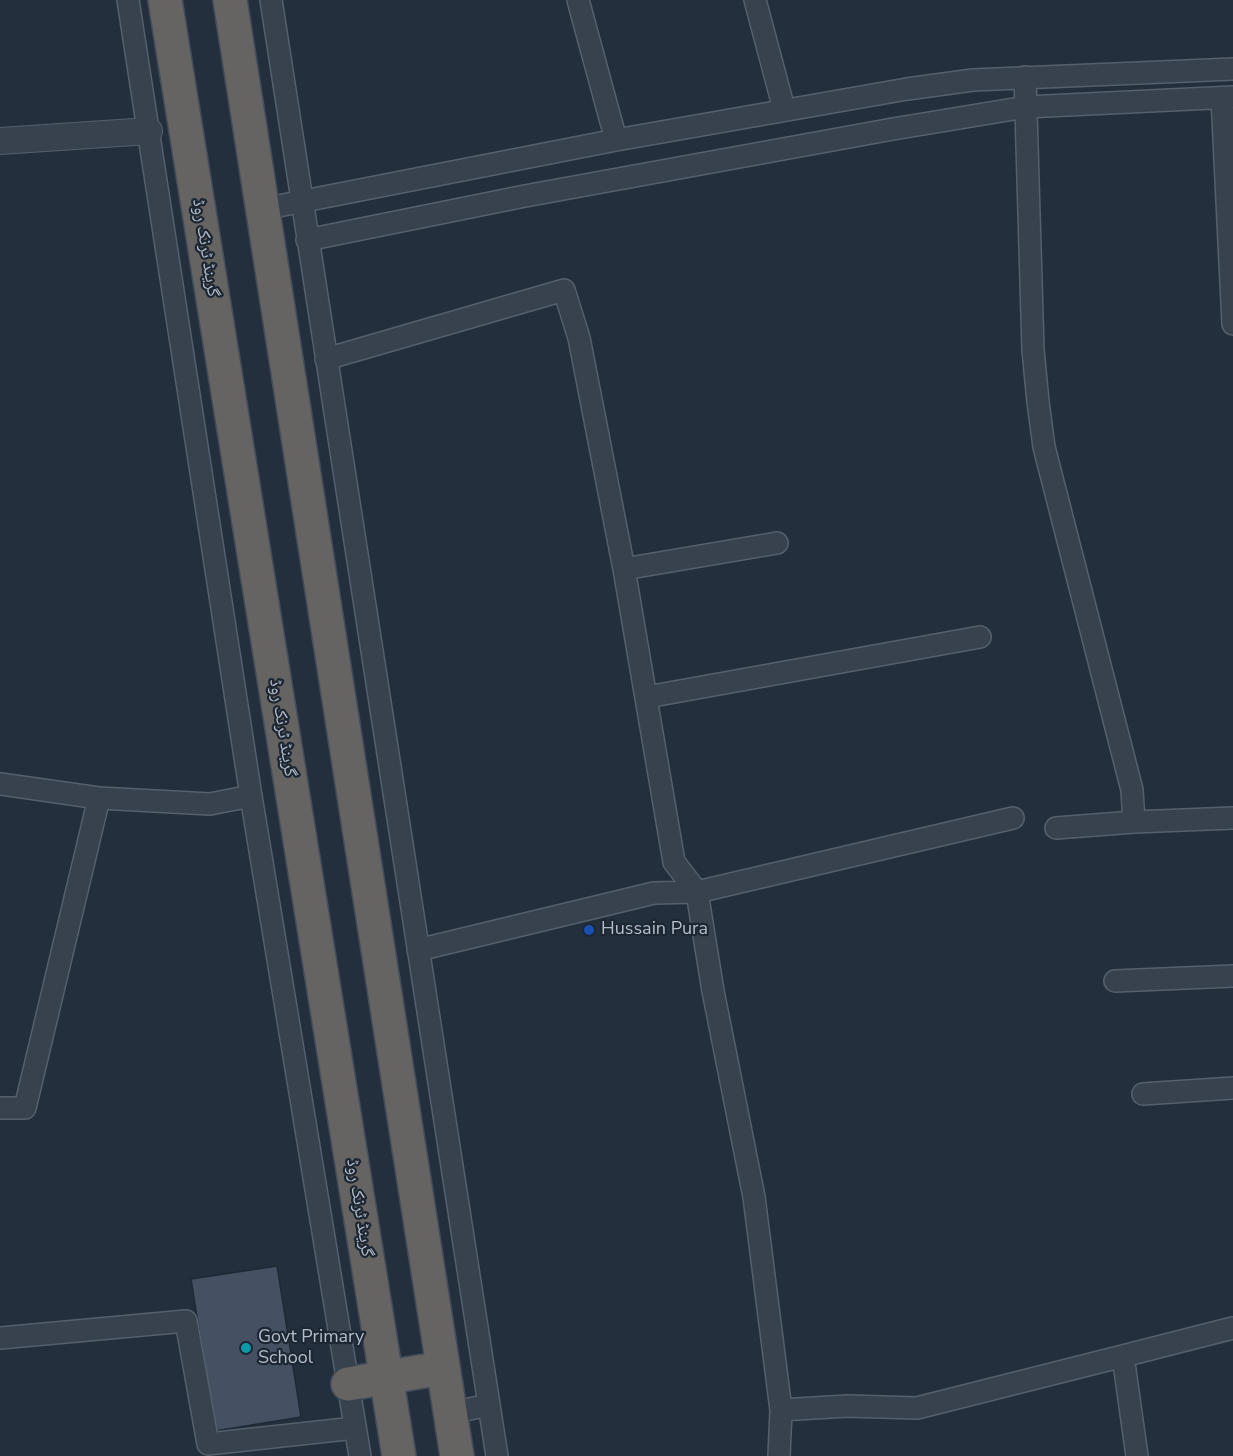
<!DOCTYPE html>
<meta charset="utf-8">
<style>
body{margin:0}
canvas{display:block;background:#242f3e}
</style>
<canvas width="1233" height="1456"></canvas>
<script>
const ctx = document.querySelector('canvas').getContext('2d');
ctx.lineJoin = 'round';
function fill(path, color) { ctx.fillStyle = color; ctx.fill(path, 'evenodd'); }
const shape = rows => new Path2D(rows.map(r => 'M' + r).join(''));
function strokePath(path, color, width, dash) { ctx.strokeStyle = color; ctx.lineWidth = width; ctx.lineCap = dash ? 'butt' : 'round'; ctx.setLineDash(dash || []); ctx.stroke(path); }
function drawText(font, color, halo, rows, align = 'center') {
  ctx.font = font + ' "Nunito Sans","Noto Naskh Arabic",sans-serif'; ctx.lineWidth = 4.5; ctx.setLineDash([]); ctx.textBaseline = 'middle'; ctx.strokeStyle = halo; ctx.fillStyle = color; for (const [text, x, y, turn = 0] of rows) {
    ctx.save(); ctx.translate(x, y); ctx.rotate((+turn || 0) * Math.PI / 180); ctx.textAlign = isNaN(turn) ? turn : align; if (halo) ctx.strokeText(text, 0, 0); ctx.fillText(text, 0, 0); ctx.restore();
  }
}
const building = shape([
 [277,1266,301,1417,215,1431,191,1279,277,1266]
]);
const minor = shape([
 [128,0,251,796,360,1456],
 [271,0,497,1456],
 [578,0,616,140],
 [755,0,784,109],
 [1025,77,1033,350,1038,402,1044,447,1132,790,1134,822],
 [1222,98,1233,324],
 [263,209,616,140,907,89,973,80,1233,69],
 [307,240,525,196,893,129,1026,107,1233,97],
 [326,359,564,290,579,338,624,569,674,862,697,892,713,991,754,1197,781,1410],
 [624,569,777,543],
 [647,697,980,637],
 [0,784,99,798],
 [1056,828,1134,822,1233,818],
 [418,950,654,893,697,892,1013,818],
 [1115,981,1233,976],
 [1143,1094,1233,1088],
 [0,1108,25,1108,99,798,210,804,251,796],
 [0,1338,186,1321,208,1444,355,1428],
 [1123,1356,1233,1328],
 [450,1413,489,1405],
 [779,1456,781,1410,847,1406,917,1408,1123,1356,1137,1456]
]);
const tertiary = shape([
 [0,141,149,131]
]);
const trunk = shape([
 [165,0,399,1456],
 [230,0,457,1456],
 [348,1384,442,1368]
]);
const markers = [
 [589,930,6,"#1a4fb4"],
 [246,1348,6,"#0f9aa8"]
];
const streetNames = [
 ["گرینڈ ٹرنک روڈ",205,248,81],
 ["گرینڈ ٹرنک روڈ",282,728,81],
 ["گرینڈ ٹرنک روڈ",359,1208,81]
];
const poiNames = [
 ["Hussain Pura",601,930],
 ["Govt Primary",258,1338],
 ["School",258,1359]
];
fill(building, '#455162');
strokePath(building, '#1f2835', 1.5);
strokePath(minor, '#565f6c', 24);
strokePath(tertiary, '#565f6c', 28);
strokePath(trunk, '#434c59', 36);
strokePath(minor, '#38414e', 21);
strokePath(tertiary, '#38414e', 26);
strokePath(trunk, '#656462', 33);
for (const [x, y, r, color] of markers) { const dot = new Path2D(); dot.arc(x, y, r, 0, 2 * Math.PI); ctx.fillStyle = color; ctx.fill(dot); strokePath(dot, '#1d2633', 2); }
drawText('18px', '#b4bcc9', '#1d2633', streetNames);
drawText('18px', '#b4bcc9', '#1d2633', poiNames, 'left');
</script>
